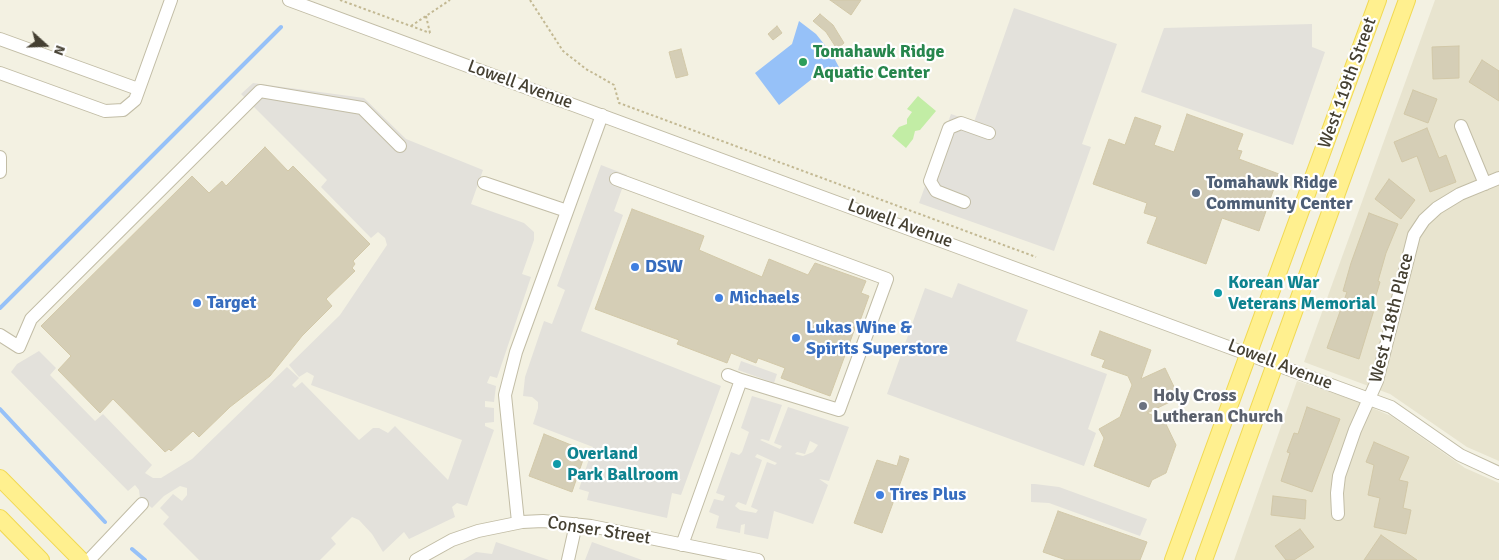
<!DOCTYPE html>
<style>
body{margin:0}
#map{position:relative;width:1499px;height:560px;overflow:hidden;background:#f3f1e2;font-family:Signika,sans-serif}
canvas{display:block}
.north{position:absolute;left:20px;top:20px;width:50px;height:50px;-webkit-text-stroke:4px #fff;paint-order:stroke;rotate:110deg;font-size:14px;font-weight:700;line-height:20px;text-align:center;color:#454032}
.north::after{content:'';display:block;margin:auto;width:18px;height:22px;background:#454032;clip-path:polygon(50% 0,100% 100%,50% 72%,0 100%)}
</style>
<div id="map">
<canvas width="1499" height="560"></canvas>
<div class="north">N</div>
</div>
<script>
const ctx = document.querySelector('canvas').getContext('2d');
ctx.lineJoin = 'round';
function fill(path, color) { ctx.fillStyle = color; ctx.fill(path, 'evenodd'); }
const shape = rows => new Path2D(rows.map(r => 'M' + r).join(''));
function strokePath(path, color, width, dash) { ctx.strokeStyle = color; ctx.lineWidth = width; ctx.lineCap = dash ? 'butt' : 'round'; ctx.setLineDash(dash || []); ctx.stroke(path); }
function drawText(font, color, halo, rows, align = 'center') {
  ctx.font = font + ' Signika,sans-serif'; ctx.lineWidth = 4.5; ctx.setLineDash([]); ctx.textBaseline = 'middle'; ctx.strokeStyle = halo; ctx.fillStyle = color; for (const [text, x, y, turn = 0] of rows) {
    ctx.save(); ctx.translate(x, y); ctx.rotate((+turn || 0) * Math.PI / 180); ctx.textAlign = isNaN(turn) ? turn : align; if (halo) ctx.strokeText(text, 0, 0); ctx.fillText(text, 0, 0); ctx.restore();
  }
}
const residential = shape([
 [1435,0,1499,0,1499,461,1467,447,1390,394,1304,362],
 [1297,381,1354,400,1391,416,1465,468,1499,483,1499,560,1234,560]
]);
const green = shape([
 [918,96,936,111,920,130,915,131,913,139,906,148,892,136,899,127,907,124,907,119,912,112,907,109]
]);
const parking = shape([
 [1014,8,1117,44,1082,144,1091,147,1054,251,919,203,951,114,974,122],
 [1312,24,1312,47,1325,52,1293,145,1141,92,1164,28],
 [253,83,364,98,406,139,483,170,471,204,524,223,534,232,534,240,522,274,531,277,497,378,490,376,487,383,496,386,494,402,485,401,485,407,494,408,494,422,485,423,485,426,494,430,467,506,457,503,452,507,455,517,409,539,404,532,383,552,372,534,359,520,352,517,331,538,336,544,320,560,199,560,163,524,169,517,160,508,173,494,182,501,187,495,187,488,180,486,164,496,152,508,140,498,139,490,135,485,128,491,11,372,17,364,39,351,56,368,50,375,95,421,103,414,152,465,145,473,153,478,161,478,192,459,287,367,299,378,292,385,295,388,302,382,359,440,373,428,379,428,388,433,395,426,448,480,462,440,311,385,314,376,307,372,299,377,289,365,340,315,387,245,385,238,378,232,371,238,321,187,327,180,241,94],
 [601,165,627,175,614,211,623,215,581,331,721,386,681,495,672,493,667,518,587,500,589,492,579,489,593,447,533,424,538,408,538,402,532,397,523,396,525,377,544,321,552,324,565,290,557,286],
 [958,283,1028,310,1016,341,1107,374,1088,429,1096,433,1084,466,887,394,925,288,952,298],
 [741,361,777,374,774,383,738,370],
 [752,396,782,405,769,441,762,439,760,440,780,449,782,446,774,443,788,407,849,427,829,481,819,479,828,485,813,524,774,511,768,539,744,534,745,524,741,525,740,533,716,528,719,516,709,512,714,499,723,501,725,496,716,493,731,452,739,455,742,452,749,432,741,428],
 [810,441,818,445,813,452,803,456,795,454,797,452,805,454],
 [757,454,777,463,775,465,767,462,751,507,758,510,756,513,740,510,735,506,738,502,746,505,762,460,755,457],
 [1035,484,1059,487,1147,519,1140,536,1049,503,1031,502,1031,484],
 [496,542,549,560,463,560,476,552,492,554],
 [592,542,642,560,585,560]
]);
const water = shape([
 [799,21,816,34,832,54,841,71,817,75,779,105,755,73,792,44]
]);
const stream = shape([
 [0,308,281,27],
 [0,409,105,522],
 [132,549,145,560]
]);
const building = shape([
 [830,0,861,0,851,15,830,0],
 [820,14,833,25,844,43,837,49,826,32,813,21,820,14],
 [777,26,782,33,773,40,768,34,777,26],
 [1459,46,1459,78,1433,79,1432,47,1459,46],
 [681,49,688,75,676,78,669,52,681,49],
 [1482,60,1499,71,1499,101,1469,82,1482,60],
 [1413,90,1437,99,1428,123,1404,114,1413,90],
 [1187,114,1243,134,1237,150,1242,151,1239,159,1279,174,1259,231,1222,218,1206,264,1147,243,1157,217,1144,213,1147,203,1093,184,1109,139,1125,145,1135,117,1161,126,1154,145,1174,152,1187,114],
 [1427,128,1439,158,1446,155,1456,182,1430,192,1417,156,1402,162,1394,142,1427,128],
 [265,147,288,171,293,166,370,244,353,261,355,264,352,268,355,271,326,299,332,306,302,336,270,376,230,407,199,437,193,431,171,451,169,449,165,452,113,399,100,413,58,370,71,356,41,326,192,176,209,193,222,181,226,186,265,147],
 [1389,179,1415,200,1401,219,1375,199,1389,179],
 [632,209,704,236,699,250,762,277,769,259,808,275,815,263,866,281,861,293,869,296,860,321,858,320,830,396,781,378,785,368,758,358,756,363,731,353,727,363,677,344,679,340,595,309,632,209],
 [1369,213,1398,224,1386,253,1378,281,1380,282,1372,309,1374,310,1359,359,1327,348,1347,292,1343,291,1351,263,1369,213],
 [1100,331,1151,350,1141,379,1165,368,1176,391,1172,401,1147,413,1164,420,1176,445,1166,473,1152,480,1149,487,1094,466,1104,438,1099,429,1120,417,1132,385,1128,376,1102,367,1105,360,1091,355,1100,331],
 [1307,407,1340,419,1312,492,1281,481,1290,453,1287,452,1294,433,1298,434,1307,407],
 [544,434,586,451,572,492,529,476,544,434],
 [1374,442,1409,457,1399,480,1408,482,1403,508,1411,510,1406,534,1374,527,1380,498,1368,495,1374,465,1366,462,1374,442],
 [900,456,909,459,882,533,854,523,877,460,897,466,900,456],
 [1273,496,1306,500,1305,519,1271,515,1273,496],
 [1058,511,1147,542,1140,560,1066,560,1043,552,1058,511],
 [1300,529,1314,547,1294,560,1286,560,1275,546,1300,529],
 [1381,535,1417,560,1364,560,1381,535]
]);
const path = shape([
 [340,0,430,33],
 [530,0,563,51,586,69,614,85,619,103,1036,257],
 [426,16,430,33],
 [411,26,450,0]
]);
const minor = shape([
 [289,0,1369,399,1391,407,1460,455,1499,473],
 [0,39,138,89],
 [0,73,105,111,123,110,135,100,171,0],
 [1461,126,1485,184],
 [0,157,0,172],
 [616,179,887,279,839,410,741,380],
 [484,183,567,211],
 [964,202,936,191,930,181,949,128,961,123,989,133],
 [0,335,19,347,31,319,260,91,362,108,400,146],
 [1338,514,1337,493,1339,476,1355,430,1377,381,1414,235,1424,220,1437,208,1460,194,1499,178],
 [518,522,505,395,516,352,602,115],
 [682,545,741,380,728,375],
 [89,560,142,504],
 [416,560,452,540,478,531,522,522,543,521,591,526,758,560],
 [568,560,576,524]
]);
const major = shape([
 [0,478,81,560],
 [0,518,41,560],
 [1173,560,1378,0],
 [1204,560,1407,0]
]);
const markers = [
 [803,62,5,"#2e9e5b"],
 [1196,193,5,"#5c6f8a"],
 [635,267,5,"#3f7fe0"],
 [1218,293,5,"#0f9aa8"],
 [719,298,5,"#3f7fe0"],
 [197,303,5,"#3f7fe0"],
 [796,338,5,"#3f7fe0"],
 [1143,406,5,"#6b7280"],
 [557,464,5,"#0f9aa8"],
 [880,495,5,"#3f7fe0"]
];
const leisureNames = [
 ["Tomahawk Ridge",813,52],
 ["Aquatic Center",813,73]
];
const streetNames = [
 ["West 119th Street",1348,83,-70],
 ["Lowell Avenue",520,85,20],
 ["Lowell Avenue",900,224,20],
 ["West 118th Place",1392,318,-76],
 ["Lowell Avenue",1280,365,21],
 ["Conser Street",599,531,9]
];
const serviceNames = [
 ["Tomahawk Ridge",1206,183],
 ["Community Center",1206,204]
];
const shopNames = [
 ["DSW",645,267],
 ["Michaels",729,298],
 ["Target",207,303],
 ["Lukas Wine &",806,328],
 ["Spirits Superstore",806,349],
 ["Tires Plus",890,495]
];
const cultureNames = [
 ["Korean War",1228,283],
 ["Veterans Memorial",1228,304],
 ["Overland",567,454],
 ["Park Ballroom",567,475]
];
const worshipNames = [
 ["Holy Cross",1153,396],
 ["Lutheran Church",1153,417]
];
fill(residential, '#e8e4cf');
fill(green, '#c2eda5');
fill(parking, '#e3e1db');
fill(water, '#96c1f8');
strokePath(stream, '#96c1f8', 4);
fill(building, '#d5ceb6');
strokePath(building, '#d2c8a8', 1);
strokePath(minor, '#c2bda6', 14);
strokePath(major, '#f1d952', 18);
strokePath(path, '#c3b993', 2, [2.5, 2.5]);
strokePath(minor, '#fff', 12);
strokePath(major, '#fff08f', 16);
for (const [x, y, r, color] of markers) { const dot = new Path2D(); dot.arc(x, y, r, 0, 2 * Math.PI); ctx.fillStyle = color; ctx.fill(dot); strokePath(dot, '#fff', 2); }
drawText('bold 18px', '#27864d', '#fff', leisureNames, 'left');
drawText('18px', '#454032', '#fff', streetNames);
drawText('bold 18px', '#4e5e75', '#fff', serviceNames, 'left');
drawText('bold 18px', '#366cbe', '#fff', shopNames, 'left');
drawText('bold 18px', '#0d838f', '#fff', cultureNames, 'left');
drawText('bold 18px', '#5b616d', '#fff', worshipNames, 'left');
</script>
